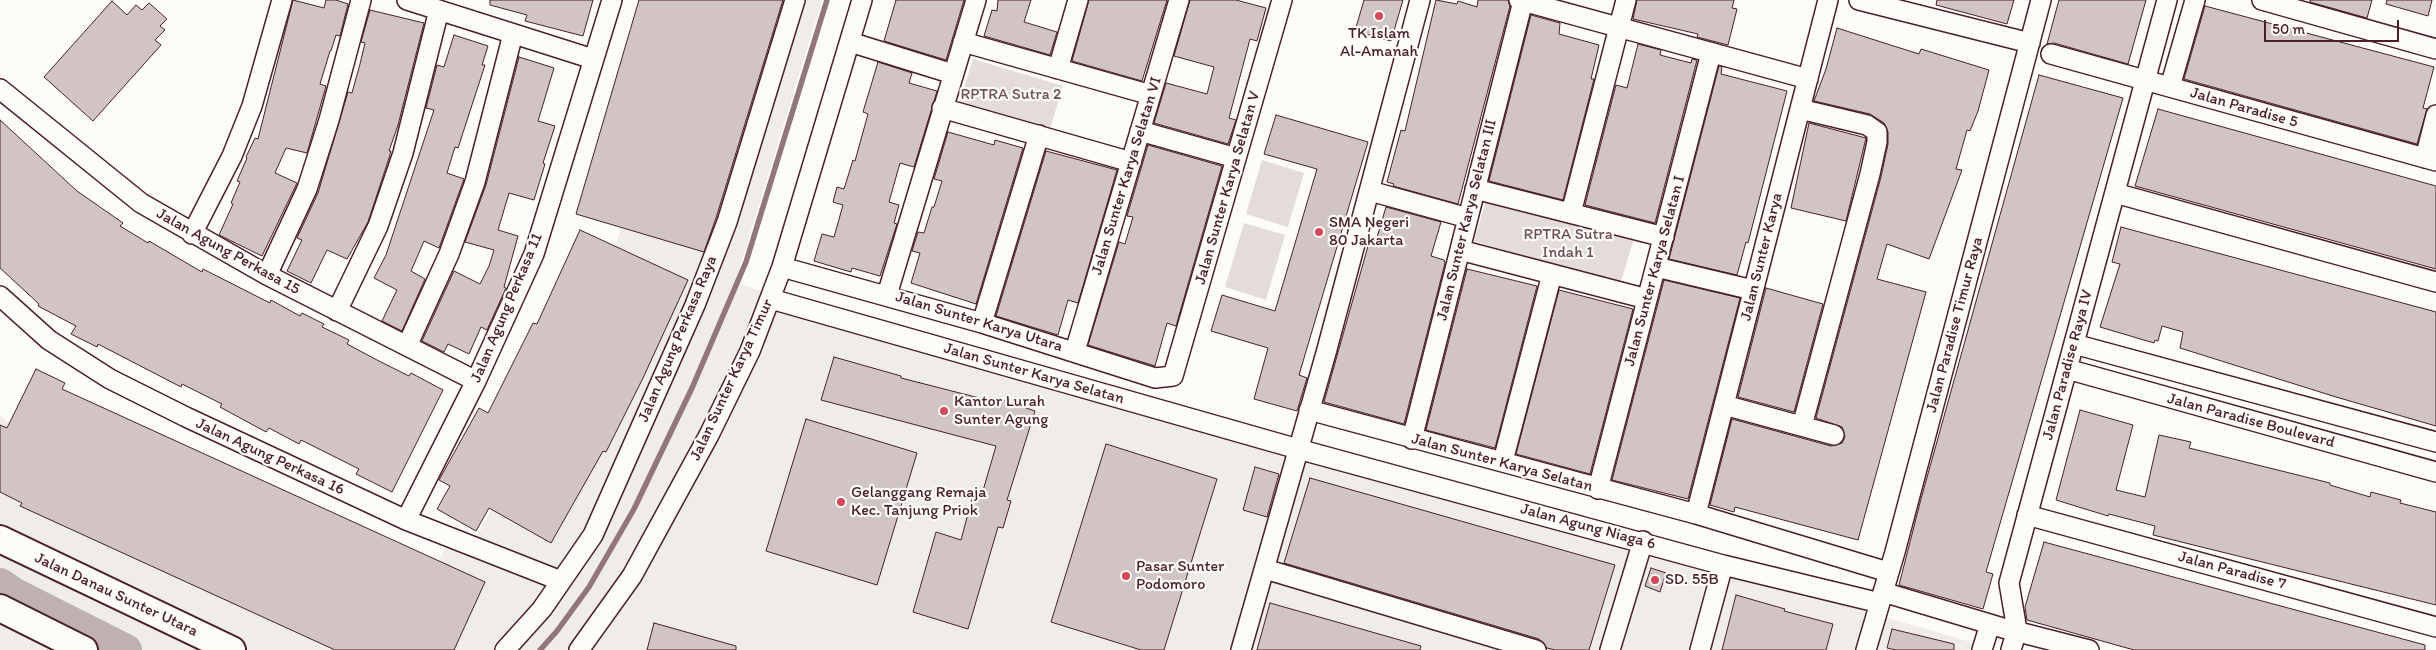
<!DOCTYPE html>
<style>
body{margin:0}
#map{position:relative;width:2436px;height:650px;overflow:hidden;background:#fdfcf7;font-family:Itim,sans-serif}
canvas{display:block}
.scale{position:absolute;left:2264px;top:20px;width:135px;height:22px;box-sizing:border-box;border:2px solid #4a1f2b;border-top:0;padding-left:6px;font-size:15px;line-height:18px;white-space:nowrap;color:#4a1f2b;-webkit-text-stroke:4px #fdfcf7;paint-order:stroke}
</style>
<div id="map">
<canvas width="2436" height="650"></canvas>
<div class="scale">50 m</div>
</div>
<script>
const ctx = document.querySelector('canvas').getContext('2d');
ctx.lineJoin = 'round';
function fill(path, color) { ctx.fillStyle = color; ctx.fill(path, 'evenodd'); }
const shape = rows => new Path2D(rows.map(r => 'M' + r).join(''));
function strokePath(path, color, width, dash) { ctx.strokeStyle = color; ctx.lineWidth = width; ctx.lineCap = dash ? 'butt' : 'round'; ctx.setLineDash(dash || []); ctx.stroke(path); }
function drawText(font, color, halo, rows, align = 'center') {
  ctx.font = font + ' Itim,sans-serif'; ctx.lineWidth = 4.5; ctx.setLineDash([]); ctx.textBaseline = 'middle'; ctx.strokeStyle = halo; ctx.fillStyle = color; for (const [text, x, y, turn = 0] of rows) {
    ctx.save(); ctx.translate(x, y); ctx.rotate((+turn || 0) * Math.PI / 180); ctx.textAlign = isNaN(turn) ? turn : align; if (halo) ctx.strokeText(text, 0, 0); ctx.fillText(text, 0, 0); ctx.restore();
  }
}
const built = shape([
 [693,0,822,0,735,283,1981,645,1980,650,0,650,0,415,55,464,405,626,449,541,473,545,603,286]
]);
const green = shape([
 [973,59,1063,86,1049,132,959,105],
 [1262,160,1304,173,1288,227,1246,214],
 [1488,194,1634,238,1620,285,1474,241],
 [1244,223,1285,235,1266,300,1225,287]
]);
const stream = shape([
 [540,650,557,631,589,587,634,509,692,388,746,262,827,0]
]);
const river = shape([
 [0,584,13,593,126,650]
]);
const building = shape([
 [293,0,324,8,326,0,336,0,348,4,340,36,336,35,331,51,330,51,320,84,326,86,307,153,286,148,275,173,297,183,262,256,219,235,233,204,231,203,240,182,237,181,247,158,246,157,255,138,258,139,293,0],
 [490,0,593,0,583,36,525,21,527,15,490,5,490,0],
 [639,0,783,0,716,218,704,252,576,214,639,0],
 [896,0,964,0,946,60,884,41,896,0],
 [998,0,1031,0,1024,22,1057,32,1050,55,984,36,992,10,997,11,998,0],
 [1089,0,1167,0,1142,81,1072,61,1089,0],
 [1190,0,1236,0,1266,8,1257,41,1250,39,1229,118,1236,120,1228,144,1154,123,1166,83,1207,94,1214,67,1174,56,1190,0],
 [1364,0,1403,0,1391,41,1355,31,1364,0],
 [1436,0,1457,4,1458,1,1477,7,1478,0,1508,0,1510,6,1458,204,1393,186,1394,184,1387,182,1401,130,1405,131,1436,0],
 [1637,0,1734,0,1732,8,1737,9,1728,45,1697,37,1698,34,1633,19,1637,0],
 [1937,0,2014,0,2007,24,1936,5,1937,0],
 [2059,0,2146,0,2128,64,2054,43,2047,44,2059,0],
 [2310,0,2372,0,2367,18,2310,2,2310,0],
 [2387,0,2432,0,2428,16,2386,4,2387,0],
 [112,1,127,15,136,5,142,10,149,3,167,19,160,26,165,30,155,40,161,45,93,121,44,77,112,1],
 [2205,6,2434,67,2423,108,2427,109,2417,144,2184,79,2205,6],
 [370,10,424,23,398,125,389,151,391,151,389,158,368,222,347,259,327,250,311,283,287,271,302,240,297,238,318,193,348,92,352,93,360,64,365,43,361,42,370,10],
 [1531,15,1560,23,1559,34,1599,45,1591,79,1594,79,1563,200,1489,181,1531,15],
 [1837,28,1919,54,1921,49,1989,70,1978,111,1970,131,1967,130,1956,169,1962,170,1929,259,1887,244,1877,279,1926,292,1858,540,1735,507,1734,512,1710,505,1732,419,1831,446,1842,443,1845,437,1842,427,1816,418,1881,177,1888,144,1888,132,1884,123,1870,114,1814,101,1826,69,1837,28],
 [454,35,488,46,482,65,485,65,458,148,455,147,447,173,464,179,439,248,424,241,411,271,425,279,402,331,382,321,397,290,374,278,386,255,434,110,426,108,437,65,444,67,454,35],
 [1638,44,1661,50,1660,55,1691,63,1692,59,1697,60,1655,223,1585,205,1616,85,1627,88,1638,44],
 [519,57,554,68,538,121,555,126,543,163,545,164,534,200,509,193,498,230,518,236,504,287,506,288,487,330,481,327,469,354,448,344,444,352,422,341,454,271,480,284,489,266,494,250,465,242,486,185,519,57],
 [878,62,912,73,909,83,937,91,914,167,900,163,889,202,899,205,894,223,897,224,880,276,852,268,851,272,814,261,822,234,834,237,843,205,833,202,837,187,844,189,853,160,855,161,868,114,863,112,878,62],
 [1719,66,1722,67,1721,74,1787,91,1748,243,1746,242,1737,275,1669,259,1719,66],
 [2039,75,2123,98,1986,572,1993,574,1983,609,1899,585,1921,499,2039,75],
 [2158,109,2436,186,2436,269,2135,186,2158,109],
 [1276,115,1368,142,1299,375,1307,378,1297,411,1254,399,1268,348,1211,331,1222,295,1275,311,1317,169,1264,154,1276,115],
 [0,120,77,191,123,223,120,226,148,243,149,241,202,272,203,269,270,303,271,300,300,316,302,313,324,324,322,327,349,340,347,344,377,360,409,376,411,373,443,390,392,492,356,474,359,469,301,440,299,444,269,428,266,432,220,407,222,404,182,384,181,387,98,344,97,347,71,334,76,326,38,306,39,304,0,268,0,120],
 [1809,123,1866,138,1846,221,1791,208,1809,123],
 [948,132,994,145,995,140,1023,148,976,304,911,283,920,253,912,251,918,232,924,233,932,207,934,207,942,181,934,179,948,132],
 [1148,145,1222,166,1176,326,1167,323,1155,366,1088,345,1119,242,1125,244,1133,217,1127,216,1148,145],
 [1046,151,1117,170,1078,303,1068,300,1058,335,996,316,1046,151],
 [1386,207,1441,222,1431,256,1444,260,1445,263,1404,424,1324,402,1370,239,1376,241,1386,207],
 [2121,227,2436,312,2436,426,2336,397,2180,348,2183,332,2162,326,2158,341,2155,340,2154,343,2100,327,2120,264,2112,262,2121,227],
 [580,230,688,280,643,378,606,452,603,451,551,543,489,508,476,531,437,509,450,486,439,480,479,408,488,413,533,323,537,324,580,230],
 [1467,269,1537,286,1495,448,1426,430,1467,269],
 [1664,280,1740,298,1688,499,1612,480,1664,280],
 [1766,288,1823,304,1794,412,1738,397,1766,288],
 [1559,290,1633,309,1590,474,1516,454,1559,290],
 [834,357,901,376,901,378,995,402,997,398,1035,411,1007,500,1011,501,1003,528,998,527,968,629,913,612,936,532,961,540,974,491,982,494,996,446,821,400,834,357],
 [36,369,65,383,62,389,485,582,454,650,335,650,20,506,22,503,0,492,0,425,7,428,36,369],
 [2080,410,2133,425,2116,490,2145,497,2159,435,2191,442,2189,448,2330,483,2330,485,2370,497,2371,492,2401,500,2400,503,2436,512,2436,605,2153,535,2155,526,2109,514,2108,516,2056,500,2080,410],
 [806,419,917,453,877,585,766,551,806,419],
 [1106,444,1217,479,1164,650,1141,650,1051,622,1106,444],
 [1255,467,1279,474,1267,517,1243,510,1255,467],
 [1310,478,1615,565,1589,650,1555,650,1547,648,1539,639,1284,563,1310,478],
 [2044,542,2425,645,2425,650,2134,650,2027,620,2025,607,2044,542],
 [1651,568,1666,573,1660,592,1645,586,1651,568],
 [1736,595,1785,609,1784,611,1833,624,1826,650,1722,650,1736,595],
 [1270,603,1421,646,1420,650,1257,650,1270,603],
 [654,623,736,646,736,650,647,650,654,623],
 [1892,629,1954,644,1954,650,1896,650,1887,648,1892,629]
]);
const minor = shape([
 [407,0,593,59],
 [1519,0,1808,79],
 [1859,0,2030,43],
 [2262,0,2436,49],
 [850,42,953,74],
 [963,42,1151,95],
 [2051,54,2436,161],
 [1058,69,1078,0],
 [2170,87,2195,0],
 [0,89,141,203,267,275,476,381],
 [942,108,1131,162],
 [1800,109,1867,125,1877,132,1877,142,1870,174,1802,426],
 [1140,131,1236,158],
 [2425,158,2436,115],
 [1475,189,1664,237],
 [1370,191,1468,218],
 [2115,193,2436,282],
 [1571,213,1626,0],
 [192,234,232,156,252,106,282,0],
 [1460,250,1647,299],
 [782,267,982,323,1155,378,1173,376,1282,0],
 [1656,267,1753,290],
 [267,275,307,189,329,120,361,0],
 [887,295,976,0],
 [0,296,49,340,110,379,186,417,406,520,561,581],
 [771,299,1298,449,1723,565,1880,603],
 [337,311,378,226,403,153,439,10],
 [982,323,1039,135],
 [2074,344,2436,442],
 [407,346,449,254,475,182,513,34],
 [1075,351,1179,0],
 [2067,369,2436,472],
 [1724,405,1834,435],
 [1309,410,1696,514,1888,572],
 [1412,439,1523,1],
 [1503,461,1552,274],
 [1598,489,1711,53],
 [1696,514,1828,0],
 [2027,515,2436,627],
 [406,520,476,381,534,254,612,0],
 [1265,569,1536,650],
 [1883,592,2003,628,2089,650],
 [505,650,542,609,593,535,695,305,727,222,795,0],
 [579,650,632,576,709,435,750,351,782,267,862,0],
 [1241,650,1326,353,1420,0],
 [1610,650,1643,541],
 [1700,650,1723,565],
 [1866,650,1895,552,2041,0],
 [1982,650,1990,624],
 [2011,650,2017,630,2009,583,2167,0]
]);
const secondary = shape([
 [0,539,232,650],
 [0,608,84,650]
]);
const markers = [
 [1379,16,5,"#d1495b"],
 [1319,232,5,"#d1495b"],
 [944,411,5,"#d1495b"],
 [841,502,5,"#d1495b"],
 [1126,576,5,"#d1495b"],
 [1655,580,5,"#d1495b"]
];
const poiNames = [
 ["TK Islam",1379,34,"center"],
 ["Al-Amanah",1379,52,"center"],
 ["SMA Negeri",1329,223],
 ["80 Jakarta",1329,241],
 ["Kantor Lurah",954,402],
 ["Sunter Agung",954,420],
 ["Gelanggang Remaja",851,493],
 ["Kec. Tanjung Priok",851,511],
 ["Pasar Sunter",1136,567],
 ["Podomoro",1136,585],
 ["SD. 55B",1665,580]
];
const parkNames = [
 ["RPTRA Sutra 2",1011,95],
 ["RPTRA Sutra",1568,235],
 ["Indah 1",1568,253]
];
const streetNames = [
 ["Jalan Paradise 5",2244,108,16],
 ["Jalan Sunter Karya Selatan VI",1127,176,-73],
 ["Jalan Sunter Karya Selatan V",1228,188,-74],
 ["Jalan Sunter Karya Selatan III",1467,220,-76],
 ["Jalan Agung Perkasa 15",228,252,29],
 ["Jalan Sunter Karya",1762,257,-76],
 ["Jalan Sunter Karya Selatan I",1655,271,-75],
 ["Jalan Agung Perkasa 11",507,308,-67],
 ["Jalan Sunter Karya Utara",979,322,17],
 ["Jalan Paradise Timur Raya",1955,325,-75],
 ["Jalan Agung Perkasa Raya",678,339,-67],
 ["Jalan Paradise Raya IV",2068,365,-75],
 ["Jalan Sunter Karya Selatan",1034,374,16],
 ["Jalan Sunter Karya Timur",732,380,-65],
 ["Jalan Paradise Boulevard",2251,421,15],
 ["Jalan Agung Perkasa 16",270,457,25],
 ["Jalan Sunter Karya Selatan",1502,463,15],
 ["Jalan Agung Niaga 6",1588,527,15],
 ["Jalan Paradise 7",2232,571,15],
 ["Jalan Danau Sunter Utara",116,595,25]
];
fill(built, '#f0ece8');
fill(green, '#e3dcda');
strokePath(stream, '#91777b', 5.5);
strokePath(river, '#c0b1b1', 32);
fill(building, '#d0c5c4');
strokePath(building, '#4a1f2b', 1);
strokePath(minor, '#4a1f2b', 22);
strokePath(secondary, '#4a1f2b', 30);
strokePath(minor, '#fdfcf7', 19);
strokePath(secondary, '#fdfcf7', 26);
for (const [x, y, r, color] of markers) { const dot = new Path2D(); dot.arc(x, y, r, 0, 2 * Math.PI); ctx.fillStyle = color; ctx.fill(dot); strokePath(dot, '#fdfcf7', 2); }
drawText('16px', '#4a1f2b', '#fdfcf7', poiNames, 'left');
drawText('16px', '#704e57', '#fdfcf7', parkNames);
drawText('16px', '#4a1f2b', '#fdfcf7', streetNames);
</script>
